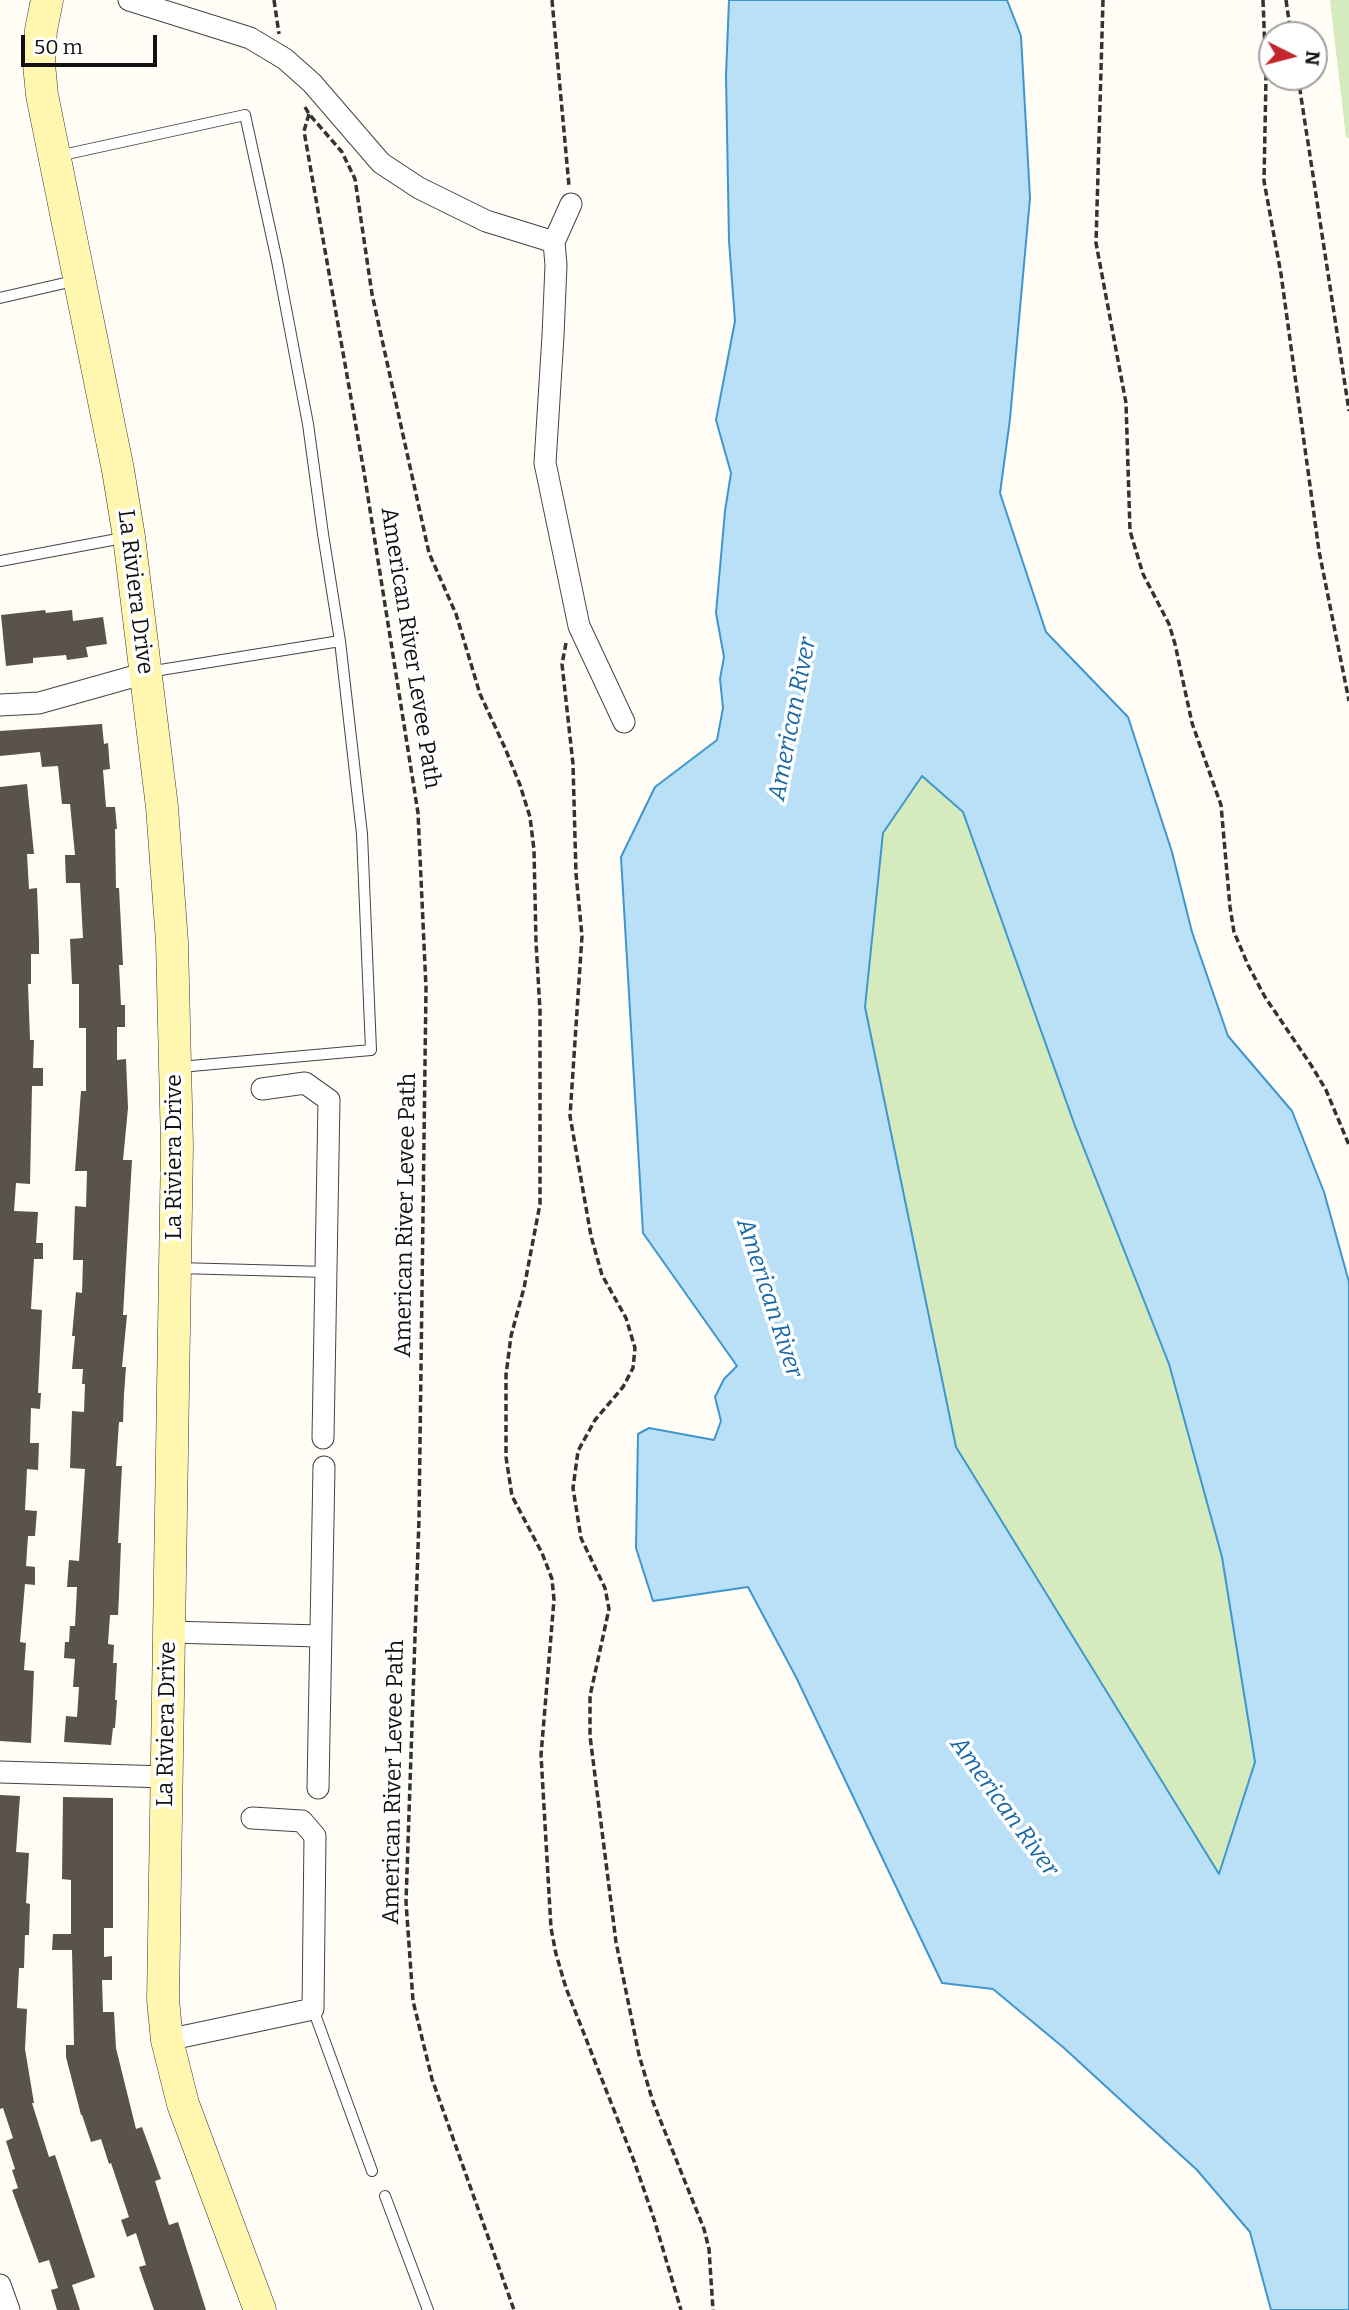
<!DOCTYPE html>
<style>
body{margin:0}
#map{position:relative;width:1349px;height:2310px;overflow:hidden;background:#fffdf5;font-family:Bitter,serif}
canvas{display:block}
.north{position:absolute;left:1258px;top:21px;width:70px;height:70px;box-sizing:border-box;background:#fff;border:2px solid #a0a0a0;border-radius:50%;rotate:96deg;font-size:19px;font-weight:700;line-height:28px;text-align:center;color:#111}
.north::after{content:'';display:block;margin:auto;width:24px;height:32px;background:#c4262e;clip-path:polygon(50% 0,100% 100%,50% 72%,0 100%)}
.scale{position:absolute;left:21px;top:35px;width:136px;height:32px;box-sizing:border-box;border:4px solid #111;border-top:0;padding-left:9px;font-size:21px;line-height:24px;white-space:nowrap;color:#111;-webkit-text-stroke:5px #fff;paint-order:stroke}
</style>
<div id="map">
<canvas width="1349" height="2310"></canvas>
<div class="north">N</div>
<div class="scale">50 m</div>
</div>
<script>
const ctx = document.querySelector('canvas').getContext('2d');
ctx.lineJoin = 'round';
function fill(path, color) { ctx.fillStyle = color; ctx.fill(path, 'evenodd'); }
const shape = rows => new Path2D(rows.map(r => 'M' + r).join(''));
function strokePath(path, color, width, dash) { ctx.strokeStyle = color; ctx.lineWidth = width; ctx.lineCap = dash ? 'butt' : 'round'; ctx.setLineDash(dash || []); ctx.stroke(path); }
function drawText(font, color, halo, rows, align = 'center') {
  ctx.font = font + ' Bitter,serif'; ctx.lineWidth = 7; ctx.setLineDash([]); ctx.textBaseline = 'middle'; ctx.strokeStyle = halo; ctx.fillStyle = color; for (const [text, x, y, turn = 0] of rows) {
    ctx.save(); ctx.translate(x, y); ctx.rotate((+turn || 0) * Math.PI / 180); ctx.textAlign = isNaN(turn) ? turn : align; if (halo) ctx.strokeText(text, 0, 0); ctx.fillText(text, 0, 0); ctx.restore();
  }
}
const green = shape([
 [1330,0,1349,0,1349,138,1346,137],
 [922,775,963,812,1075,1126,1169,1364,1222,1557,1255,1762,1219,1875,956,1447,865,1008,883,833]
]);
const water = shape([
 [729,0,1007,0,1021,36,1030,198,1010,419,1000,493,1046,632,1128,717,1172,852,1192,932,1228,1036,1292,1111,1324,1192,1349,1282,1349,2310,1271,2310,1250,2232,1197,2170,1064,2048,993,1989,942,1983,796,1677,748,1587,653,1601,636,1548,638,1434,649,1428,714,1440,721,1421,715,1397,724,1379,737,1366,643,1233,621,857,655,787,717,740,723,708,720,679,724,657,716,613,725,511,731,473,716,420,735,321,729,241,726,76,729,0],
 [922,776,963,812,1075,1126,1169,1364,1222,1557,1255,1762,1219,1874,956,1447,865,1007,883,833,922,776]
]);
const building = shape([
 [45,610,46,613,72,610,73,621,103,617,107,644,86,647,88,657,67,660,66,655,33,658,33,663,6,666,1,615],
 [102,724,104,744,108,743,110,769,103,770,106,807,115,807,117,829,115,829,116,888,119,888,123,965,119,965,121,1005,125,1005,125,1027,117,1027,117,1060,126,1059,128,1108,123,1160,132,1160,123,1315,127,1315,122,1367,126,1367,124,1394,123,1422,119,1422,116,1466,122,1466,118,1543,121,1543,119,1595,118,1615,110,1615,108,1644,114,1645,113,1663,117,1663,115,1700,117,1700,115,1728,113,1728,111,1745,64,1742,66,1716,77,1717,79,1687,73,1687,75,1659,64,1658,65,1642,69,1642,70,1626,75,1626,77,1587,67,1587,69,1560,79,1561,85,1469,70,1468,72,1411,84,1412,85,1384,82,1384,83,1369,72,1369,75,1336,72,1336,76,1292,82,1293,83,1260,73,1260,75,1206,86,1207,87,1171,75,1171,81,1091,86,1091,86,1028,79,1028,79,984,72,984,70,939,83,938,80,883,66,883,65,855,75,855,70,804,62,804,58,766,42,767,40,752,0,756,0,731],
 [27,784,34,854,27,854,29,889,37,888,39,940,39,954,31,954,31,984,28,984,30,1040,34,1040,33,1068,43,1068,43,1086,32,1086,30,1184,16,1183,14,1211,38,1212,36,1243,43,1243,43,1259,34,1259,31,1309,42,1310,38,1393,41,1393,40,1409,31,1408,30,1443,39,1443,38,1470,27,1469,25,1510,37,1511,35,1536,28,1536,26,1566,35,1567,35,1585,25,1584,20,1642,26,1643,24,1670,34,1671,31,1743,0,1741,0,787],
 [0,1795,20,1796,16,1852,29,1853,26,1903,30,1904,29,1935,25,1935,24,1968,19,1968,17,2008,27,2009,25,2049,34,2103,32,2103,49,2157,55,2155,95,2277,72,2285,80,2310,57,2310,51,2290,58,2288,49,2260,39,2263,12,2190,18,2188,12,2170,15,2169,6,2141,13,2138,3,2108,0,2109],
 [63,1797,113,1798,113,1928,104,1928,104,1957,112,1956,112,1980,102,1980,103,2012,114,2012,116,2048,136,2129,142,2127,161,2179,155,2181,169,2225,178,2222,206,2310,154,2310,139,2267,146,2265,136,2233,127,2237,121,2220,129,2217,111,2163,109,2164,101,2139,91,2142,82,2115,81,2115,66,2057,66,2045,74,2045,72,1950,52,1950,53,1934,71,1934,71,1880,62,1879]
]);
const path = shape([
 [274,0,279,34],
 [552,0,569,186],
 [1103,0,1096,243,1126,403,1130,531,1143,574,1169,624,1175,644,1192,723,1221,805,1230,907,1234,932,1248,965,1265,997,1311,1065,1326,1090,1349,1145],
 [1263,0,1266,77,1264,181,1281,274,1319,551,1349,701],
 [1286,0,1291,35],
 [1298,77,1349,411],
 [305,107,309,114,342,152,355,179,372,294,429,553,456,614,480,694,505,748,520,785,530,817,534,850,536,942,540,1011,540,1204,524,1288,511,1336,506,1375,506,1457,512,1496,542,1553,552,1579,554,1600,541,1755,551,1928,556,1954,566,1988,634,2161,654,2219,681,2310],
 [309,114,304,131,364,472,418,813,426,988,419,1519,406,1902,413,2001,432,2079,514,2310],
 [566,643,562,664,573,764,576,874,582,936,570,1116,591,1236,602,1275,626,1318,635,1348,633,1368,623,1387,595,1420,578,1451,573,1488,581,1538,605,1588,609,1609,590,1696,590,1736,616,1942,639,2055,653,2102,704,2229,709,2249,713,2310]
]);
const lane = shape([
 [58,156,245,115,277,261,308,424,323,534,340,641,148,672],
 [0,298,78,280],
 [0,561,128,537],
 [180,1067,371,1050,362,834,340,641],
 [178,1268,326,1272],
 [313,2009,372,2171],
 [385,2196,428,2310]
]);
const street = shape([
 [129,0,250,38,285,59,312,83,381,163,419,188,486,221,554,242,556,265,553,336,545,463,579,626,624,722],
 [554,242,571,204],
 [0,705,39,703,146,673],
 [262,1089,305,1083,329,1100,323,1438],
 [169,1632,320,1636],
 [0,1772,166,1777],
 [318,1788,324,1467],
 [167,2040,313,2009,315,1836,302,1821,252,1818],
 [0,2285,9,2310]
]);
const secondary = shape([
 [47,0,41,30,39,64,42,95,118,470,129,537,162,807,172,942,177,1146,163,2000,167,2040,183,2104,260,2310]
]);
const streetNames = [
 ["La Riviera Drive",135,592,83],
 ["American River Levee Path",410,648,81],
 ["La Riviera Drive",175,1157,-90],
 ["American River Levee Path",406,1215,-89],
 ["La Riviera Drive",167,1724,-89],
 ["American River Levee Path",394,1782,-89]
];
const waterNames = [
 ["American River",793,719,-79],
 ["American River",769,1298,72],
 ["American River",1004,1807,54]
];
fill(green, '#d5ebbd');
fill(water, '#b9e0f7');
strokePath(water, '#3f96cf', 2);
fill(building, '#5a524d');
strokePath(lane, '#444', 12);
strokePath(street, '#444', 23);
strokePath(secondary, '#333', 33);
strokePath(path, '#333', 3.5, [7, 3.5]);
strokePath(lane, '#fff', 10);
strokePath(street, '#fff', 21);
strokePath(secondary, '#fff6b0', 32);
drawText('23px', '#111', '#fff', streetNames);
drawText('italic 24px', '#1768a6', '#fff', waterNames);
</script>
